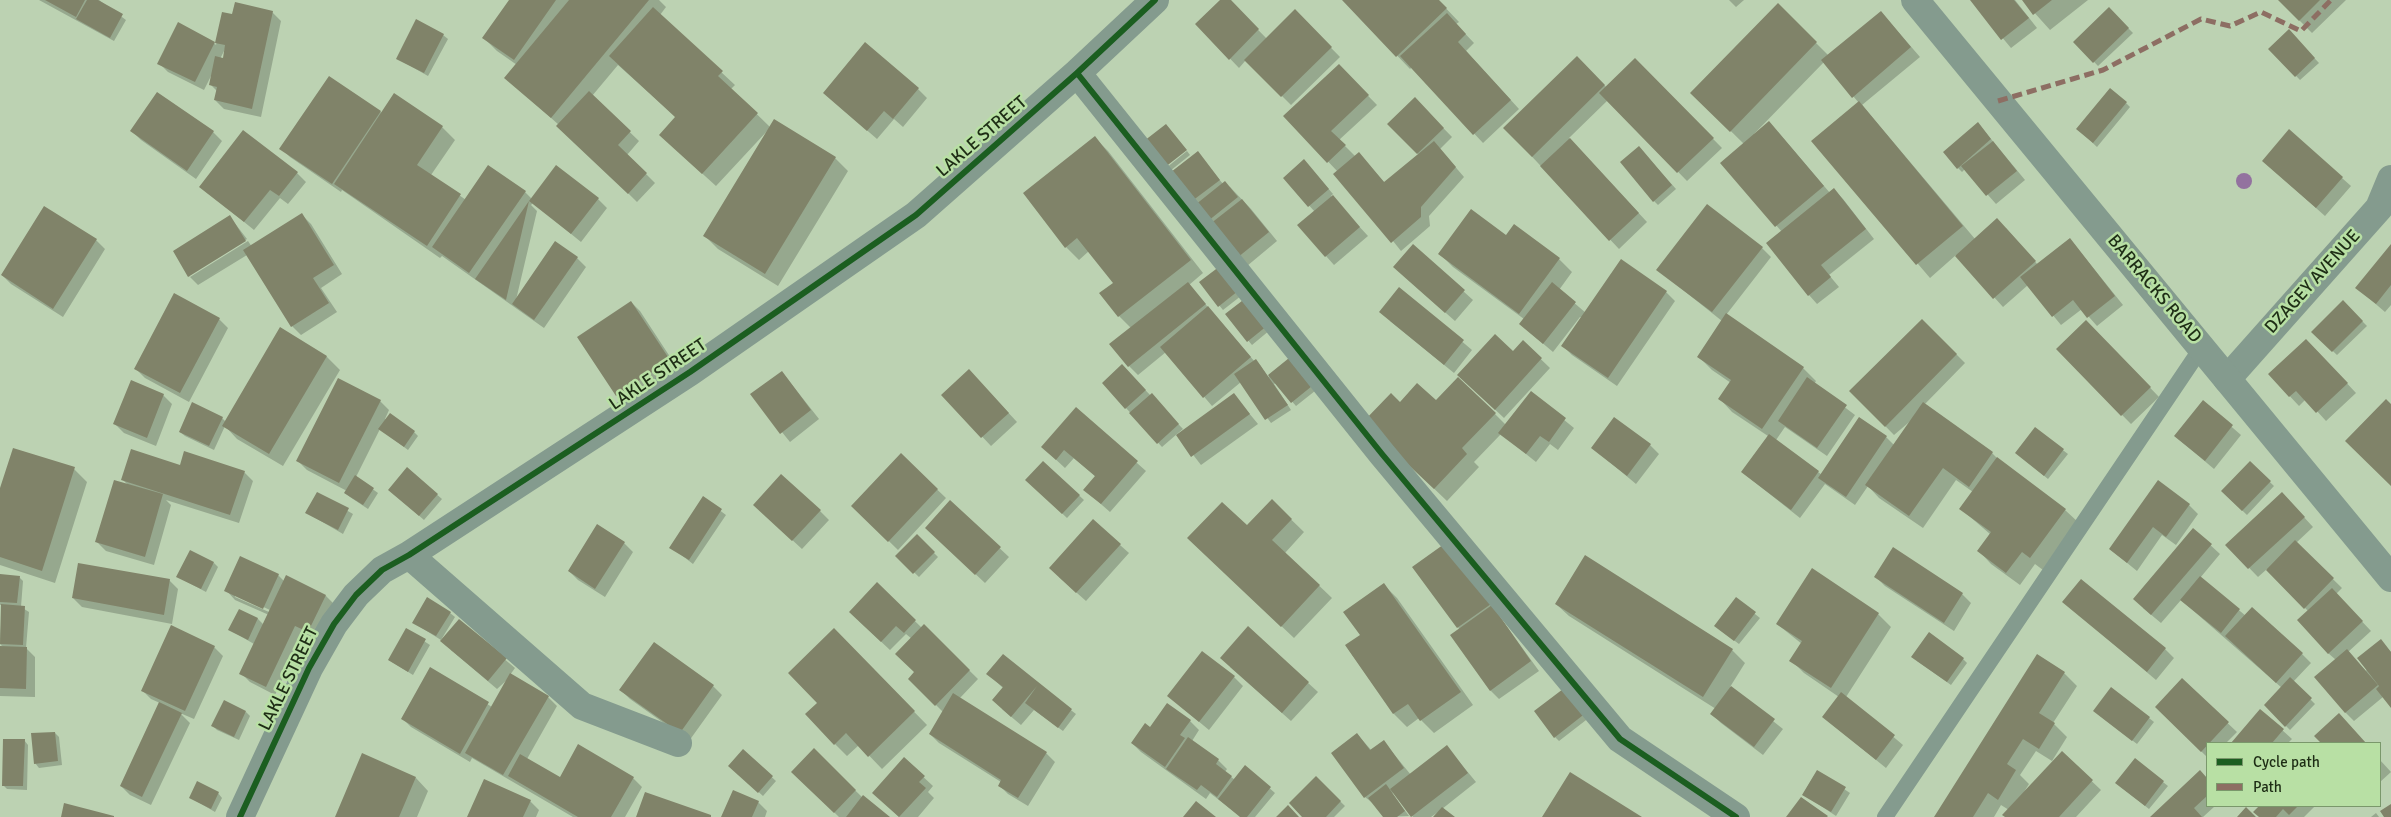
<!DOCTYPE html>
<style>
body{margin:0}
#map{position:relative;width:2391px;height:817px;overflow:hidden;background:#bcd2b2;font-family:Signika,sans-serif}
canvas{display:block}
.legend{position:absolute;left:2206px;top:742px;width:175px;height:65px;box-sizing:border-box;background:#b8e0a4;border:1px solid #7a986b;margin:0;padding:6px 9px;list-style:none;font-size:15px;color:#1e2d15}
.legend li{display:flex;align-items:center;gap:10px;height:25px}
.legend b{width:25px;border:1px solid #7a986b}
</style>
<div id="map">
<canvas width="2391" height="817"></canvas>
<ul class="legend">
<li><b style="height:6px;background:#1b5e20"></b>Cycle path</li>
<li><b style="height:6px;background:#8d6e63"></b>Path</li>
</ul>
</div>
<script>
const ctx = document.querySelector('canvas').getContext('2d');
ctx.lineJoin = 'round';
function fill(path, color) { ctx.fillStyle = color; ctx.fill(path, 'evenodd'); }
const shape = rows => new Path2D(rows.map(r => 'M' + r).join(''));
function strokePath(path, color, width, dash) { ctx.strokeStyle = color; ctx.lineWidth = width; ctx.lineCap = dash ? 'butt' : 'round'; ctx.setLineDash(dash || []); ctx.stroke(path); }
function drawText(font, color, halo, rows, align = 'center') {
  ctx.font = font + ' Signika,sans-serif'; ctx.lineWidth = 5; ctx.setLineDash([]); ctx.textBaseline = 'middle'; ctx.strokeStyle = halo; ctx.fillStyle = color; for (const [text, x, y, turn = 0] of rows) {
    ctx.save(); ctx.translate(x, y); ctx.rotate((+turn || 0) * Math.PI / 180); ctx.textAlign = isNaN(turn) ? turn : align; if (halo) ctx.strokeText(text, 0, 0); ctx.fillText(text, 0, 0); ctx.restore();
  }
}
const shadow = shape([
 [39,0,99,0,126,20,114,41],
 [511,0,659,0,666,7,660,15,735,85,731,89,770,127,835,158,848,171,778,286,718,249,705,236,769,129,716,186,673,147,676,117,618,65,592,96,639,141,627,155,655,183,637,202,559,125,506,78,517,65,497,51,484,38],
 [1221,0,1229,0,1267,39,1295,11,1340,57,1291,105,1246,60,1239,68,1197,24],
 [1344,0,1438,0,1459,22,1456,24,1474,43,1466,51,1519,109,1483,143,1412,67,1410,69],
 [1729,0,1744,0,1736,7],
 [1971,0,2015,0,2037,28,2011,48],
 [2023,0,2088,0,2050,30],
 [2279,0,2346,0,2312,33],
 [1778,5,1829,56,1881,12,1920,57,1862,105,1975,239,2006,228,2038,265,2070,239,2123,305,2097,326,2082,309,2061,325,2028,285,2003,307,1956,255,1930,278,1813,141,1859,103,1824,62,1754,134,1778,132,1830,193,1834,190,1843,199,1874,239,1829,275,1839,287,1817,304,1809,295,1782,232,1722,163,1744,144,1692,93],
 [2109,9,2133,33,2098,66,2075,42],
 [272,12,281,21,261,117,224,109,215,100,217,91,211,85,212,74,204,90,168,72,159,63,214,43,216,45,223,14,233,16],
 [225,49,224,59,220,59],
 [2289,31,2319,63,2300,80,2270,49],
 [443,35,448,39,428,76,398,59],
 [1577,57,1607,88,1635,60,1722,148,1687,181,1608,100,1569,138,1647,222,1619,249,1505,128],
 [1339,66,1377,105,1339,140,1356,157,1359,154,1385,183,1419,155,1389,124,1415,99,1452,137,1440,149,1464,177,1429,216,1430,226,1401,251,1338,172,1285,116],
 [918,89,927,98,903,127,894,119,877,139,824,93],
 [158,94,213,132,222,141,196,179,141,140,132,131],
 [2126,103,2130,107,2097,147,2082,133],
 [380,112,442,127,455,140,431,175,466,200,525,192,532,199,598,199,607,208,581,242,533,203,531,205,537,211,516,300,577,258,586,267,544,328,442,256,440,258,342,190,341,192,290,157,281,148],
 [1982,128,2025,180,1996,204,1965,169,1962,172,1958,168],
 [1095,138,1108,151,1203,273,1189,285,1255,362,1260,365,1268,377,1294,356,1320,387,1296,406,1276,383,1274,384,1291,410,1271,423,1241,382,1212,406,1166,352,1138,375,1129,366,1131,328,1119,316,1114,283,1089,251,1079,260,1066,247],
 [1187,151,1190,155,1170,171,1166,168],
 [1643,152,1676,189,1658,205,1654,201],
 [1198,153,1223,184,1230,187,1251,209,1277,241,1247,266,1193,200],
 [1308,165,1333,194,1331,196,1368,236,1334,265,1326,256,1315,212,1284,178],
 [2272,169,2342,178,2351,186,2325,216],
 [297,173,306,182,288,204,280,198,254,230,201,187],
 [302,215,311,224,342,274,321,288,337,312,301,335,292,326,247,255,198,285,190,277,248,241,252,247],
 [230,217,247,239,190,274,190,277,174,251],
 [1506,237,1559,259,1572,272,1559,290,1586,313,1666,292,1675,301,1617,386,1572,355,1563,346,1582,318,1580,317,1553,352,1520,324,1524,319,1453,267,1440,254],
 [96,240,105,249,63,317,11,284,2,275],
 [1413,246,1473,300,1455,321,1404,276],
 [2391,246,2391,305,2385,312,2357,288],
 [1762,248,1771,257,1726,315,1803,368,1816,381,1814,384,1855,415,1827,456,1785,427,1776,440,1822,475,1886,437,1894,445,1914,418,1894,435,1851,391,1922,320,1965,363,1924,405,1992,453,2002,463,2065,510,2078,522,2043,570,2035,564,2020,585,1991,564,1979,551,1990,534,1961,509,1973,492,1956,480,1923,528,1879,498,1868,486,1855,505,1825,484,1800,518,1742,472,1768,436,1732,412,1720,399,1731,383,1712,370,1699,357,1722,321,1658,270],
 [1200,282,1246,292,1223,310],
 [1399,288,1472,350,1454,373,1390,321],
 [631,302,640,311,678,369,626,404,617,395],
 [2343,302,2367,326,2337,355,2313,332],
 [1227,315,1276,325,1252,345],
 [219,319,228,328,189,402,145,378,136,369],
 [2086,321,2159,397,2131,424,2058,350],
 [280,329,327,357,340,370,283,466,237,439,225,426,214,450,185,436,180,432,222,418,226,422],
 [1523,342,1550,368,1504,418,1468,384,1513,352],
 [2315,349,2356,393,2326,421,2306,399,2299,406,2270,375],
 [1122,366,1183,429,1177,434,1179,435,1234,395,1258,424,1201,465,1177,434,1162,447,1126,408],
 [782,372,819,419,790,442,752,395],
 [339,380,380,401,389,410,385,419,414,432,418,436,408,450,380,429,356,477,378,493,368,509,350,497,345,493,347,491,307,470,298,461],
 [978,380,1017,422,991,446,943,395],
 [1531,393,1574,428,1558,450,1550,444,1536,462,1501,434,1474,462,1479,467,1447,501,1378,435,1400,403,1436,402,1495,414,1506,425],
 [163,395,172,404,156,446,124,433,115,424],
 [2203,402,2241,435,2214,469,2175,436],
 [1076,409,1146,471,1110,512,1094,498,1096,477,1074,458,1065,468,1052,456],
 [2035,429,2068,454,2048,479,2021,457],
 [1650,445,1659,454,1636,484,1593,448],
 [901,455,946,498,898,550,853,506],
 [1043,462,1084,500,1067,518,1027,480],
 [2250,463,2274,486,2247,515,2222,491],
 [180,467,244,472,253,481,239,523,166,500,171,505,154,565,106,551,97,542,129,486,123,480],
 [407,468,442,499,424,520,394,494],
 [74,469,87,482,55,583,0,565,0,492],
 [317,493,353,514,343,534,307,513],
 [703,498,726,515,693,564,671,547],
 [1272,501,1304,532,1285,553,1332,598,1294,638,1202,551,1247,527],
 [950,502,1009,557,985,583,935,536],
 [2291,503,2313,527,2296,543,2342,588,2336,594,2371,631,2348,652,2366,671,2380,641,2391,652,2391,706,2383,697,2354,721,2345,712,2336,660,2328,653,2308,611,2267,569,2258,577,2227,545],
 [2189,505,2198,514,2176,545,2162,535,2137,571,2110,549],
 [820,511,829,520,802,549,764,514],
 [2194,530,2220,554,2200,578,2246,616,2302,654,2311,663,2293,682,2315,704,2290,730,2265,705,2282,688,2181,600,2161,623,2143,608],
 [917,536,938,557,919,577,897,556],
 [624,543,633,552,605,597,578,580,569,571],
 [1447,544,1539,671,1499,699,1491,691,1458,627],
 [1120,545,1129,553,1086,601,1059,577],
 [214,563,218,567,206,592,178,577],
 [0,575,19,577,23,581,21,607,29,612,26,648,35,657,35,697,0,696,0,647,3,647,0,644,2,605,0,605],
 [278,575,285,582,326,596,335,605,318,640,304,634,275,695,250,682,241,673,254,644,230,630,239,611,258,619,264,625,269,615,235,600,226,590],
 [235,594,270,610,269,612,235,597],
 [1876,577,1962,594,1971,603,1954,631,1885,586],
 [169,580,178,589,172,624,82,607,73,598],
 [877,584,922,628,924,626,978,679,959,699,1046,753,1055,762,1028,806,1008,794,999,785,1001,782,939,743,930,734,943,712,910,679,916,672,912,639,906,634,890,650,859,621],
 [1384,585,1397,598,1473,705,1434,733,1419,718,1407,727,1394,714,1346,646,1361,635],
 [1736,599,1760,618,1739,644,1720,630],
 [2064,602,2165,649,2174,658,2156,680],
 [1556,604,1732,650,1745,663,1730,687,1783,729,1763,755,1721,723,1712,714,1716,709,1569,616],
 [450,613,455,617,441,640,414,623],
 [1878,614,1891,627,1846,697,1903,745,1886,768,1823,717,1839,697,1804,673,1791,660,1802,644,1777,624],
 [459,621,515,668,510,675,548,697,557,706,527,759,560,779,633,778,642,787,625,817,573,817,472,758,470,762,411,727,402,718,430,669,492,707,508,679,497,689,451,650],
 [1248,628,1318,692,1291,721,1230,667],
 [407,630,430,645,413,675,389,660],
 [834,630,927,725,882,769,859,745,847,756,835,744,819,703],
 [214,647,223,656,194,719,180,713,190,723,151,805,130,795,121,786,160,703,151,699,142,690],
 [2037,656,2064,673,2077,686,2053,723,2067,737,2052,761,2036,751,2020,775,2029,784,2024,792,2062,753,2101,790,2076,817,2006,817,2009,810,2001,805,1994,817,1935,817],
 [1963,659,1967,663,1951,685,1917,661],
 [988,674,1039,686,1076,714,1063,731,1034,710,1021,725,1002,709,1003,688],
 [1234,677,1243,686,1209,730,1168,696],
 [2182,680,2237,732,2226,743,2207,743,2207,757,2156,707],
 [713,686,722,695,689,741,630,699,621,690],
 [1567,688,1590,717,1559,741,1555,737],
 [2260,710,2292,739,2288,743,2233,743],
 [246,712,250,716,239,740,217,730,213,726],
 [2099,715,2149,718,2154,722,2137,744],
 [1190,721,1199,730,1192,741,1218,760,1227,769,1225,772,1235,780,1245,767,1275,793,1255,817,1241,817,1210,793,1206,799,1141,752,1132,743,1150,728],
 [55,733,59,737,62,765,39,768,35,763],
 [1357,734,1372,751,1384,742,1411,775,1447,747,1476,782,1442,809,1453,817,1435,817,1438,812,1431,817,1413,817,1394,792,1392,793,1409,816,1384,817,1375,805,1365,797],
 [24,740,28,745,27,790,7,789,3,785],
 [814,750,863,798,888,817,839,817,793,772],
 [743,751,776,781,763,796,730,766],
 [904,759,933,786,928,792,934,798,918,817,899,817,883,802],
 [2135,760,2168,786,2149,809,2121,787],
 [2380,760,2391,772,2380,782],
 [1817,771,1850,793,1836,816,1803,794],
 [2200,772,2207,779,2207,806,2215,806,2203,817,2152,817],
 [416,778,428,791,417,817,336,817],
 [1316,778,1345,806,1334,817,1304,817],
 [218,793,222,798,215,812,191,798],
 [530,801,539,810,536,817,469,817],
 [758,802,767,811,765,817,723,817],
 [2261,806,2315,806,2304,817,2260,817,2255,812],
 [2376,813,2379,817,2371,817]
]);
const building = shape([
 [45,0,85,0,76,17],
 [87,0,98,0,123,14,110,38,76,19],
 [509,0,556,0,514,60,482,38],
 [569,0,649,0,551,118,504,78],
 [1220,0,1231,0,1259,29,1229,60,1195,24],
 [1342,0,1439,0,1447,8,1396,57],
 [1970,0,2014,0,2029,18,2001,40],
 [2022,0,2052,0,2033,15],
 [2278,0,2320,0,2299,21],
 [235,2,273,11,252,109,214,100,217,87,209,85,215,56,223,58,225,45,215,43,222,12,232,14],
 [1778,3,1817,42,1730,132,1690,93],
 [653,7,723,71,718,76,758,113,702,174,659,135,675,117,609,56],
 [2109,7,2129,28,2093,63,2073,42],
 [1295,9,1332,47,1281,97,1244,60],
 [1881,11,1911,47,1852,98,1821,60],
 [1447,13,1466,34,1458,42,1511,100,1473,135,1400,56],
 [416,19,444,34,424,73,396,59],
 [178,22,215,42,195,82,157,64],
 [2289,29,2315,58,2295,77,2268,49],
 [865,42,919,88,893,119,884,111,867,131,823,93],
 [1577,56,1605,85,1532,157,1503,128],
 [1635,58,1714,138,1677,173,1599,93],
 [1339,64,1369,95,1331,131,1346,145,1327,163,1283,116],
 [329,76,381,111,332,184,279,149],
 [2110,88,2127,102,2093,143,2076,129],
 [589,91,631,131,618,145,647,173,628,194,556,126],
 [157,92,214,131,187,171,130,131],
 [394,93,443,126,417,165,461,194,427,246,334,184],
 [1415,97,1444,128,1417,154,1387,124],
 [1859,101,1963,226,1916,265,1811,141],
 [774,119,836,157,765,274,703,236],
 [1769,121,1824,186,1775,227,1720,163],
 [1978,122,1991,139,1957,169,1943,152],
 [1166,124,1187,150,1164,168,1144,141],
 [2289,129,2343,177,2316,208,2262,161],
 [243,130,298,172,279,196,270,190,244,222,199,187],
 [1095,136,1191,260,1118,317,1099,293,1113,283,1077,238,1065,248,1023,193],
 [1570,138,1639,213,1609,241,1540,166],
 [1434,141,1456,167,1421,207,1421,217,1391,243,1333,174,1359,152,1384,182],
 [1993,141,2017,171,1986,196,1961,166],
 [1639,146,1672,185,1653,202,1620,162],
 [1198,151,1220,180,1192,201,1171,172],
 [1304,159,1329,189,1308,207,1283,178],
 [488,165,526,191,469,273,432,247],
 [556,165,599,198,571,234,529,201],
 [1225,181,1238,197,1208,221,1195,205],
 [1834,188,1866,229,1821,265,1831,277,1808,296,1766,243],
 [1333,195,1360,227,1325,257,1297,225],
 [1242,199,1269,232,1237,258,1210,224],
 [529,201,506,300,475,279],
 [1707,204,1763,247,1712,312,1656,270],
 [44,206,97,239,53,309,1,275],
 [1471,209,1506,235,1514,224,1560,258,1519,314,1438,254],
 [302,213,334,265,313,278,329,303,291,327,243,250],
 [230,215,246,241,188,277,173,251],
 [1997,218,2036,261,1993,299,1955,256],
 [2070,238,2115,296,2087,318,2073,300,2052,317,2020,277],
 [555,241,578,257,534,320,512,304],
 [1413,244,1465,290,1445,313,1393,267],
 [2391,244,2391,285,2376,304,2355,288],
 [1621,259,1667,291,1608,378,1561,346],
 [1224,263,1243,287,1218,307,1199,282],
 [1188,282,1206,304,1128,367,1109,344],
 [1552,282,1576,302,1543,344,1519,324],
 [1399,287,1464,340,1444,365,1379,312],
 [174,293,220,318,180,393,134,369],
 [1251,294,1273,321,1247,342,1225,314],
 [2343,300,2363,321,2332,352,2311,332],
 [631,301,670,360,616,396,577,337],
 [1208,306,1251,357,1203,398,1160,347],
 [1726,313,1804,367,1762,429,1718,399,1731,380,1697,357],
 [1922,319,1957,354,1885,427,1849,391],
 [2086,320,2151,387,2121,416,2056,349],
 [280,327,327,356,269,454,222,426],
 [1495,334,1513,351,1523,340,1542,358,1495,410,1457,375],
 [2306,339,2348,383,2316,413,2296,391,2289,397,2268,374],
 [1294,354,1317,382,1291,403,1268,375],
 [1256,359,1288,405,1265,420,1234,374],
 [1122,364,1146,390,1125,409,1102,383],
 [969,369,1009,413,981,438,941,395],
 [782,371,811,410,780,434,750,394],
 [1458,377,1496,413,1462,448,1467,454,1434,489,1363,422,1391,393,1400,402,1417,383,1436,400],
 [1807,377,1847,405,1817,448,1778,421],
 [338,378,381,400,339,483,296,461],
 [131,380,164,394,147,438,113,424],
 [1531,391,1566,418,1549,442,1540,436,1526,454,1498,433],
 [1152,393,1179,424,1157,444,1129,413],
 [1234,393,1250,414,1191,457,1176,435],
 [2386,399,2391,404,2391,486,2345,441],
 [2203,400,2233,425,2205,461,2174,436],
 [192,402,223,417,209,446,179,432],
 [1923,402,1993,452,1969,487,1943,468,1909,516,1865,485],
 [1076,407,1138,461,1101,504,1083,490,1095,476,1064,450,1056,460,1041,447],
 [390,413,415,431,404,447,378,429],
 [1614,417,1651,444,1627,476,1591,448],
 [1859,417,1887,436,1846,497,1818,478],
 [2035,427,2064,449,2044,476,2015,453],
 [1769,434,1819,471,1791,510,1741,472],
 [13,448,75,467,42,571,0,557,0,488],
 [131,449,180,465,184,451,245,471,230,515,121,480],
 [901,453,938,489,888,542,851,506],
 [1997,457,2066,509,2030,558,2022,552,2006,573,1977,551,1991,532,1959,509],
 [1043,461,1080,495,1062,514,1025,480],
 [2250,461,2271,481,2242,511,2221,491],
 [407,467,438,494,419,516,388,490],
 [781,474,821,510,792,541,753,505],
 [355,475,374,488,363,505,344,493],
 [114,480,163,494,145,557,95,542],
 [2158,480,2190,504,2166,537,2153,527,2127,563,2109,549],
 [317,492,349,508,338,530,305,513],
 [2282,492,2305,517,2248,569,2225,545],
 [703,496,722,509,689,560,669,548],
 [1272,499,1292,519,1272,540,1320,585,1281,627,1187,538,1222,502,1247,525],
 [950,500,1001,547,975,575,925,528],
 [1093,519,1121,544,1076,593,1049,568],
 [597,524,625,542,595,589,568,571],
 [2193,528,2212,544,2151,615,2133,599],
 [917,534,935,552,913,574,895,556],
 [2295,540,2334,578,2304,609,2266,570],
 [1447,542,1491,604,1457,628,1412,567],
 [1893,547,1963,593,1944,623,1874,577],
 [190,550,214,562,201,589,176,577],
 [1585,555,1733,649,1703,697,1555,604],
 [240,556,279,574,263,609,224,591],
 [78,563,170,579,164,615,72,598],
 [1812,568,1879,613,1831,688,1789,661,1802,641,1776,624],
 [0,574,20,576,17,603,0,602],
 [286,575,326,595,308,632,295,626,266,687,239,674],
 [2200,576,2240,609,2221,633,2180,600],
 [2081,579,2166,648,2147,672,2062,602],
 [877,582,916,620,904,633,896,626,881,642,849,612],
 [1384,583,1461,692,1420,721,1408,704,1393,714,1345,645,1360,635,1343,612],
 [2332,588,2363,621,2328,654,2297,620],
 [427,597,451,612,436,636,412,623],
 [1736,597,1756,612,1734,641,1714,626],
 [1,604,25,606,23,645,0,644],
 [1492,605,1531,661,1490,691,1450,635],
 [2252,607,2303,653,2276,683,2225,636],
 [239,609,258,618,248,640,228,630],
 [459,619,507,658,488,681,440,641],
 [924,624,970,670,935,706,908,679,914,672,895,654],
 [171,625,215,646,185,711,141,691],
 [1248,626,1309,682,1282,713,1220,658],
 [406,628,426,639,408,672,388,660],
 [834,628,915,711,868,757,846,733,834,745,805,714,817,703,788,673],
 [1929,632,1964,658,1947,682,1911,657],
 [2381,639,2391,652,2391,708,2376,689,2379,686,2357,658],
 [654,642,714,685,680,733,619,690],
 [0,646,27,647,26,689,0,688],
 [2347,649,2378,685,2345,713,2314,677],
 [1202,651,1235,676,1199,722,1167,696],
 [1003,654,1072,709,1058,728,1025,703,1037,686,1011,717,992,700,1003,687,986,674],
 [2037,654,2065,672,2039,713,2055,723,2039,749,2023,739,2007,764,2016,770,1998,800,1988,793,1973,817,1934,817],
 [430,667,489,702,460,754,401,719],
 [510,673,549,696,503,775,465,753],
 [2290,677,2312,698,2285,727,2264,705],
 [2182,678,2229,722,2201,752,2155,707],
 [1567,686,1587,712,1554,738,1534,711],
 [1731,686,1775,719,1754,747,1710,714],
 [2111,687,2150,717,2132,741,2093,711],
 [1841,692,1895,735,1876,760,1822,717],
 [953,693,1047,752,1018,798,998,786,1001,780,929,734],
 [224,700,246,711,234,737,211,726],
 [159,702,182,713,142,797,120,786],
 [1167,703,1191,720,1180,735,1185,738,1165,767,1131,743,1145,723,1150,727],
 [2260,709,2284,729,2272,743,2231,743],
 [2339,713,2366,743,2321,743,2314,736],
 [55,732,58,761,34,764,31,733],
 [1357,733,1370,750,1384,740,1404,768,1364,798,1331,753],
 [1188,737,1219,759,1216,764,1232,776,1217,797,1201,785,1197,790,1166,769],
 [3,739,25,739,23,786,2,786],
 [578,744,634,777,611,817,578,817,508,776,520,754,560,777],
 [1447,745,1468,773,1411,817,1390,789],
 [814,748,856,790,834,813,791,772],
 [743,749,773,776,758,793,728,766],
 [2062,751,2093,780,2059,817,2005,817,2002,815],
 [362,753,416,777,399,817,335,817],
 [904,757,925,776,919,782,926,788,899,817,872,793],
 [2135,758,2164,781,2145,806,2115,783],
 [1245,765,1271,787,1247,817,1240,817,1218,799],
 [1817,770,1846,787,1831,812,1802,795],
 [2200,770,2207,778,2207,796,2194,808,2202,817,2150,817],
 [1570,772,1642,817,1542,817],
 [1316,776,1341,801,1326,817,1302,817,1289,803],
 [484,779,531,800,523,817,467,817],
 [197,781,219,792,211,809,189,798],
 [1386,784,1405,811,1397,817,1383,817,1368,798],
 [733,790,759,801,752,817,721,817],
 [645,792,711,815,711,817,636,817],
 [863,795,890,817,846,817],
 [1801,797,1828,816,1827,817,1786,817],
 [1196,801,1216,817,1183,817],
 [64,803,114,816,114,817,61,817],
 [2391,804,2391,817,2384,817,2380,811],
 [1288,805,1299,817,1276,817],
 [2259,806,2298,806,2289,815,2283,809,2276,817,2259,817,2253,812],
 [1442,807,1455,817,1433,817],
 [2246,807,2256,817,2237,817]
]);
const service = shape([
 [1885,817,2202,347]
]);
const minor = shape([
 [1077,73,1382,454,1620,739,1736,817],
 [2227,379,2379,208,2391,179],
 [409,555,582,706,678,743],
 [240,817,309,668,334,624,356,595,382,570,409,555,690,372,916,215,1077,73,1155,0]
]);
const tertiary = shape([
 [1915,0,2391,578]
]);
const quiet = shape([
 [1998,101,2103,70,2201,19,2230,26,2261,12,2301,31,2331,0]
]);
const cycleway = shape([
 [1077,73,1382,454,1620,739,1736,817],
 [240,817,309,668,334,624,356,595,382,570,409,555,690,372,916,215,1077,73,1155,0]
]);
const trees = [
 [2244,181]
];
const streetNames = [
 ["LAKLE STREET",982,137,-41],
 ["DZAGEY AVENUE",2313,282,-48],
 ["BARRACKS ROAD",2154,289,50],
 ["LAKLE STREET",658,375,-34],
 ["LAKLE STREET",289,679,-64]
];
fill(shadow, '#0003');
fill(building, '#808369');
strokePath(service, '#849b8e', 16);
strokePath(minor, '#849b8e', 28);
strokePath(tertiary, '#849b8e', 28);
strokePath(quiet, '#8d6e63', 5, [10, 5]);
strokePath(cycleway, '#1b5e20', 6);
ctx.fillStyle = '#93729f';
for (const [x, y] of trees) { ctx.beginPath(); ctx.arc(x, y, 8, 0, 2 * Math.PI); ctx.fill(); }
drawText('18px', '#1e2d15', '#b8e0a4', streetNames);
</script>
